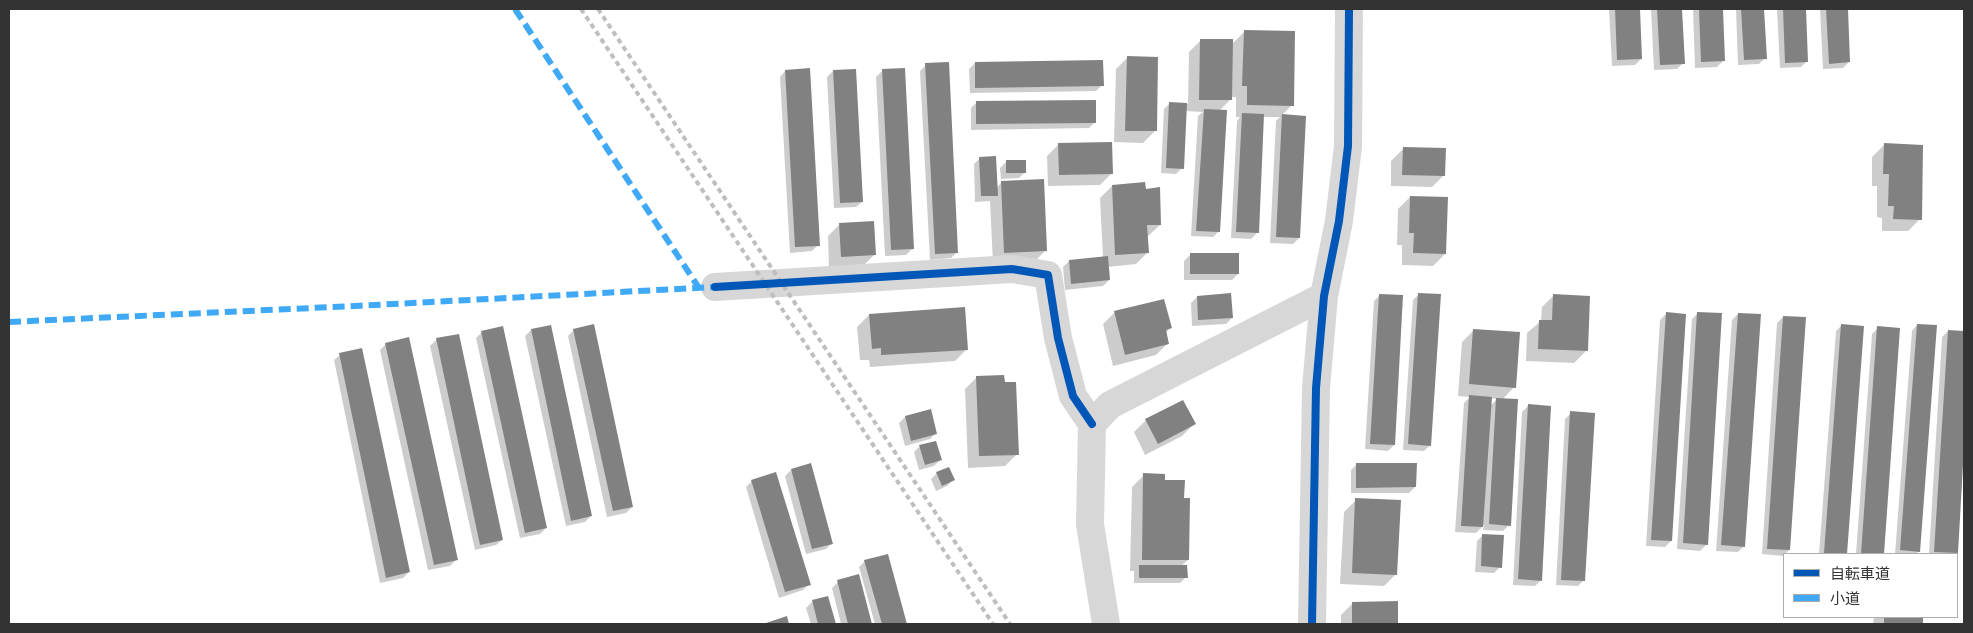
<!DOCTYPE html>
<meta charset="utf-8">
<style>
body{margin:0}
#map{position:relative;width:1973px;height:633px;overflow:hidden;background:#fff;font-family:"Public Sans","Noto Sans JP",sans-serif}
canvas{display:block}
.frame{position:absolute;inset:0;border:10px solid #333;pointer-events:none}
.legend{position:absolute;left:1783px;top:553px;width:175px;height:65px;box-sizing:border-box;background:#fff;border:1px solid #adadad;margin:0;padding:6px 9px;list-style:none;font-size:15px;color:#333}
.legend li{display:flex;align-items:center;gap:10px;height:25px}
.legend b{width:25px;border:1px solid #adadad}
</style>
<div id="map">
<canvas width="1973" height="633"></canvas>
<div class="frame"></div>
<ul class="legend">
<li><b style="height:6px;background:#0057b8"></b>自転車道</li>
<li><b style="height:6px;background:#3fa9f5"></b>小道</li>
</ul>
</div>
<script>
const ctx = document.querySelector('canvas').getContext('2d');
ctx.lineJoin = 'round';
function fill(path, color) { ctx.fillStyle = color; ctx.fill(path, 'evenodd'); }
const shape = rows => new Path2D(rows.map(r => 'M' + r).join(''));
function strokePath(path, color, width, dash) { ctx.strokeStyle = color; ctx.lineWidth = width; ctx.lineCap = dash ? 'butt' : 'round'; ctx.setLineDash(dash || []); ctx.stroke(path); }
const shadow = shape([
 [1609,9,1639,9,1641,59,1635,65,1612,66],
 [1651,9,1681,9,1683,63,1677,69,1654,70],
 [1693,9,1722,9,1723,61,1717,67,1695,68],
 [1736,9,1763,9,1765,58,1759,64,1738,65],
 [1777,9,1805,9,1807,61,1801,67,1780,68],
 [1820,9,1846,9,1849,62,1843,68,1823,69],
 [1244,32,1292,105,1282,115,1299,238,1293,244,1270,243,1276,121,1280,117,1263,117,1257,233,1251,239,1231,238,1237,121,1240,117,1236,117,1236,97,1230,97,1230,100,1219,111,1219,231,1213,237,1191,236,1198,116,1203,112,1185,111,1182,168,1176,174,1161,173,1164,109,1170,103,1188,104,1189,52,1201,40,1232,44],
 [1128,57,1155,131,1143,143,1114,142,1116,69],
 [975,63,1102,85,1096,91,970,93,969,69],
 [926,65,957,252,951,258,930,260,920,71],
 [785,71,818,245,812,251,790,253,780,77],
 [833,71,862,202,856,207,834,208,827,77],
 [882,71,912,249,906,255,885,256,876,77],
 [977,102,1095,122,1089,128,971,130,971,108],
 [1059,144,1112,173,1100,185,1048,186,1047,156],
 [1884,145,1920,219,1908,231,1882,231,1882,218,1877,217,1877,186,1872,186,1872,157],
 [1403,149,1444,175,1432,187,1391,186,1391,161],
 [980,158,996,188,1002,182,1045,251,1033,263,993,264,990,201,975,202,974,164],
 [1006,162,1025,172,1019,178,1001,179,1000,168],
 [1112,186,1160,225,1147,237,1148,252,1136,264,1107,267,1109,280,1103,286,1065,290,1063,267,1069,261,1103,257,1100,198],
 [1410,197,1445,254,1433,266,1402,265,1402,245,1397,245,1398,209],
 [840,224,875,254,863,266,829,268,828,236],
 [1190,255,1238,274,1232,280,1184,280,1184,261],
 [1419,294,1430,445,1424,451,1403,450,1413,300],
 [1380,295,1394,445,1388,451,1365,449,1374,301],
 [1554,295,1586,351,1574,363,1526,361,1527,333,1541,321,1542,307],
 [1197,297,1232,318,1226,324,1192,326,1191,303],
 [1115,312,1170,328,1166,333,1168,343,1156,355,1113,366,1103,324],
 [1698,313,1706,545,1700,551,1677,549,1692,319],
 [1666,314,1671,541,1665,547,1646,546,1660,320],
 [1738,314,1744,546,1738,552,1716,551,1732,320],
 [869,315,967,349,955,361,870,367,869,360,860,360,857,327],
 [1783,317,1789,550,1783,556,1762,554,1777,323],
 [1842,325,1846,554,1819,554,1836,331],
 [1917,325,1919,551,1916,554,1895,554,1912,331],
 [550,326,591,516,585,522,566,526,525,336,531,330],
 [1878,328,1899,329,1883,554,1856,554,1872,334],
 [574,330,632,507,626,513,607,517,568,336],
 [1474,330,1514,387,1502,400,1509,525,1503,531,1483,530,1484,525,1476,533,1455,532,1464,403,1470,397,1458,396,1462,342],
 [1490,398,1497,399,1490,406],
 [1948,331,1964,332,1964,428,1956,553,1955,554,1929,554,1942,337],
 [482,332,546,528,540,534,520,538,476,338],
 [458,335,502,540,496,545,475,550,430,346,436,340],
 [386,344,456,560,450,566,428,570,380,350],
 [340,355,409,572,403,578,380,583,334,360],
 [977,377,1004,383,1017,454,1005,466,968,468,965,389],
 [1528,406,1541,580,1535,586,1513,585,1522,412],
 [930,410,936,433,930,439,905,446,899,423,905,417],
 [1571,413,1584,580,1578,586,1556,585,1565,419],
 [1146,420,1194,424,1182,436,1145,455,1134,432],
 [919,447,940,460,934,466,919,470,914,452],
 [1357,464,1415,487,1409,493,1351,493,1351,470],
 [791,470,832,543,826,549,806,554,785,476],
 [937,473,953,480,947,486,936,491,931,479],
 [1144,475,1164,481,1183,500,1188,560,1181,566,1186,577,1180,583,1134,583,1134,571,1130,571,1132,487],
 [752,481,809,584,803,590,779,598,746,487],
 [1356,500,1396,574,1384,586,1340,584,1344,512],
 [1483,535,1500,567,1494,573,1475,572,1477,541],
 [887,555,906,624,875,624,859,567,865,561],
 [858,576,871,624,841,624,832,588,838,582],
 [827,597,834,624,811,624,806,608,812,602],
 [1397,602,1397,624,1341,624,1341,615,1353,603],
 [1874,617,1922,617,1921,624,1873,624]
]);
const building = shape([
 [1615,9,1640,9,1642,59,1617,60],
 [1657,9,1682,9,1685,64,1660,65],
 [1699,9,1723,9,1725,61,1701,62],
 [1741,9,1764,9,1767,59,1744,60],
 [1783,9,1806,9,1808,62,1785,63],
 [1826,9,1848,9,1850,62,1829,64],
 [1244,30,1295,31,1294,106,1247,105,1247,86,1242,86],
 [1200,39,1233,39,1232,100,1199,100],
 [1127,56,1158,57,1157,131,1125,131],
 [1103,60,1104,86,975,88,975,62],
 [949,62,958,253,935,254,925,63],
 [810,68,820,246,795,247,785,70],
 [905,68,914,249,891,250,882,69],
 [856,69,863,202,840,203,833,70],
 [1096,100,1096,123,976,124,976,101],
 [1169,102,1187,103,1184,169,1166,168],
 [1204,109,1227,110,1220,232,1196,231],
 [1242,113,1264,114,1259,233,1236,232],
 [1282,114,1306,116,1300,238,1276,237],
 [1112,142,1113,174,1059,175,1058,143],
 [1884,143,1923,145,1922,220,1893,219,1894,206,1888,206,1889,174,1883,174],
 [1403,147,1446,148,1445,176,1402,175],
 [996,156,998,196,981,196,979,157],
 [1006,160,1026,160,1026,173,1006,173],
 [1044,179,1047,251,1004,253,1001,181],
 [1145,182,1146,189,1160,187,1161,225,1147,225,1149,253,1115,255,1112,185],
 [1410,196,1448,197,1446,254,1413,253,1414,233,1409,233],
 [874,221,876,255,841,257,839,223],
 [1190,253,1239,253,1239,274,1190,274],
 [1108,256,1110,280,1071,284,1069,260],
 [1231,293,1233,318,1198,320,1197,296],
 [1418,293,1441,294,1431,446,1408,444],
 [1379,294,1403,295,1395,445,1370,444],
 [1553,294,1590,296,1588,351,1538,349,1539,320,1552,320],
 [1164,299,1172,328,1166,330,1169,344,1125,355,1114,311],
 [965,307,968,350,881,355,881,348,872,349,869,314],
 [1666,312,1686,314,1672,541,1651,540],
 [1697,312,1722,313,1708,545,1683,543],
 [1738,313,1761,314,1745,547,1721,545],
 [1783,316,1806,317,1790,550,1767,549],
 [594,324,633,507,613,511,573,329],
 [1841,324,1864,326,1847,554,1824,553],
 [1917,324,1937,325,1920,552,1900,550],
 [551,325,592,516,571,521,531,329],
 [503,326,547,528,525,533,481,331],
 [1877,326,1900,328,1884,554,1861,554],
 [1473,329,1520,332,1516,388,1469,384],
 [1948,330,1964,331,1964,447,1958,553,1934,552],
 [459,334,503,540,480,545,436,338],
 [409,337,458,560,434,565,385,343],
 [362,348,410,572,386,578,339,353],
 [1004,375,1005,382,1016,382,1019,455,979,456,976,376],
 [1469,395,1492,397,1483,527,1461,526],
 [1496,398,1518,399,1511,526,1489,524],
 [1183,400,1196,424,1158,444,1145,419],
 [1528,404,1551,406,1542,581,1518,579],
 [931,409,937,434,911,441,905,416],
 [1570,411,1595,413,1585,581,1561,580],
 [936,441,942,460,925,465,919,445],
 [811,463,833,544,812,549,791,469],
 [1356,463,1417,463,1416,487,1356,488],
 [949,467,955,480,942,486,936,472],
 [776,472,811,585,785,592,751,480],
 [1143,473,1165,474,1165,480,1185,480,1184,498,1190,498,1189,560,1142,560],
 [1355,498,1401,500,1397,575,1352,573],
 [1482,534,1504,535,1502,568,1481,566],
 [888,554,907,624,882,624,864,560],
 [1139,565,1187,565,1188,578,1139,578],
 [859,574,872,624,848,624,837,580],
 [828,596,836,624,818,624,812,600],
 [1398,601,1398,624,1352,624,1352,602],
 [787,616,789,624,763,624],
 [1884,617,1923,617,1923,624,1884,624]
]);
const minor = shape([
 [715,287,1012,269,1048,275,1058,338,1073,396,1092,424],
 [1106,624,1090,524,1092,424,1110,405,1324,296],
 [1312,624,1316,388,1324,296,1339,221,1348,146,1349,9]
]);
const rail = shape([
 [581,9,993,624],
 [598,9,1010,624]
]);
const quiet = shape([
 [515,9,699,288],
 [9,322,355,306,715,287]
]);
const cycleway = shape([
 [715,287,1012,269,1048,275,1058,338,1073,396,1092,424],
 [1312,624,1316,388,1324,296,1339,221,1348,146,1349,9]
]);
fill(shadow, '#0003');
fill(building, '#818181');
strokePath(minor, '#d7d7d7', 28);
strokePath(rail, '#bebebe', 4, [5, 4]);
strokePath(quiet, '#3fa9f5', 6, [12, 6]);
strokePath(cycleway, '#0057b8', 8);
</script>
